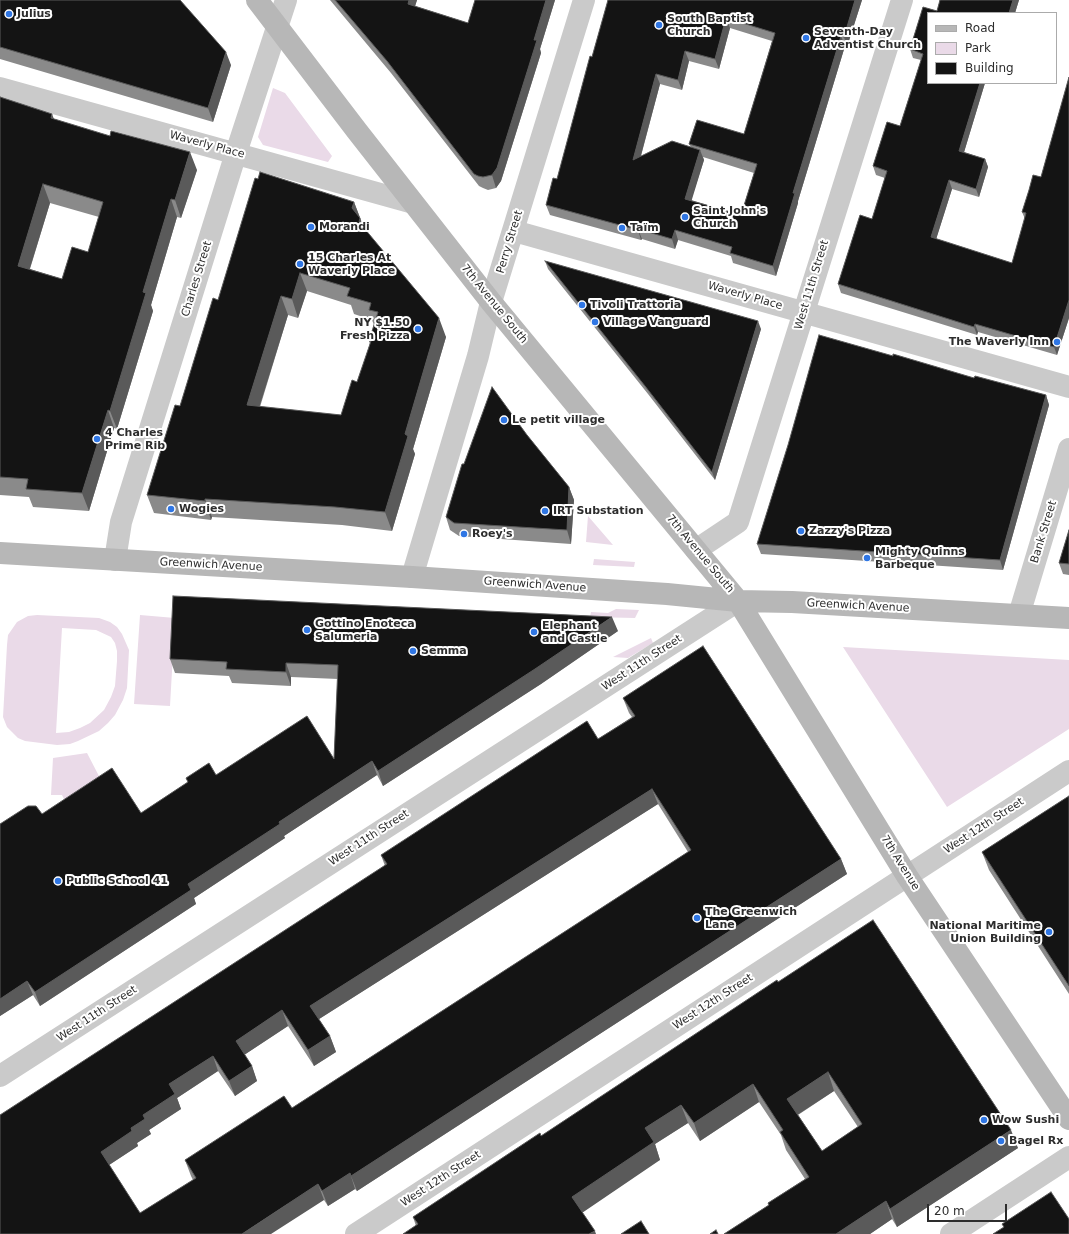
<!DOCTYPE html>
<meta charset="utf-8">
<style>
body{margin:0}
#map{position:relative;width:1069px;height:1234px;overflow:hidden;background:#fff;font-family:"DejaVu Sans",sans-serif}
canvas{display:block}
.legend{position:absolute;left:927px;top:12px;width:130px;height:72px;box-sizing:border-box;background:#fff;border:1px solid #ababab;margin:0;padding:5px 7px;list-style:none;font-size:12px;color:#2d2d2d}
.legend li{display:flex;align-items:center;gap:8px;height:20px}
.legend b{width:20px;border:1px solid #ababab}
.scale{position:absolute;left:927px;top:1204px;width:80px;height:18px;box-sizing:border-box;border:2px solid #2d2d2d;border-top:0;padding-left:5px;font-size:12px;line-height:14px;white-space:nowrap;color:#2d2d2d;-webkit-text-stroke:3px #fff;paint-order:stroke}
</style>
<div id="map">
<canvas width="1069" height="1234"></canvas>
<ul class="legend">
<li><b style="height:5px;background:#b7b7b7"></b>Road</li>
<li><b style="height:11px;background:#eadae8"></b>Park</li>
<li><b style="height:11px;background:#141414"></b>Building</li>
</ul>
<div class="scale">20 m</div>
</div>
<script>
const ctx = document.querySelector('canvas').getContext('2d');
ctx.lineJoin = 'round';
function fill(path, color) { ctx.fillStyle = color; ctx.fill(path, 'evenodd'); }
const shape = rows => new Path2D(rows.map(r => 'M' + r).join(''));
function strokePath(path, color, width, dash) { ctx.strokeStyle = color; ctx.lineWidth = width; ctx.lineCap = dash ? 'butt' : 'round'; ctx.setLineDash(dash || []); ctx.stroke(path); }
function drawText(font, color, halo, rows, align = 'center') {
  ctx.font = font + ' "DejaVu Sans",sans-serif'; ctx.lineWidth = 4; ctx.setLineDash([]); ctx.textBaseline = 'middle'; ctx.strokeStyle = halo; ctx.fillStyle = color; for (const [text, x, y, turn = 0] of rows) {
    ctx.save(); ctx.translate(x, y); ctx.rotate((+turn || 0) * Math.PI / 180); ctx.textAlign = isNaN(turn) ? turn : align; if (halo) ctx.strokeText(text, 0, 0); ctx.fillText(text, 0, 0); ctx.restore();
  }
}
const green = shape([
 [273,88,285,93,332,156,328,162,263,145,258,137],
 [588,516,613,545,586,542],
 [594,559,635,562,634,567,593,565],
 [616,609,639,610,635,618,590,617,591,612,608,613],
 [37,615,99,618,110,622,117,627,122,634,129,650,127,688,123,700,115,715,108,723,99,731,78,741,70,744,57,745,25,741,18,738,7,727,3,717,7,645,8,635,17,622,28,616],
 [62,628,96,630,111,637,115,643,117,651,117,661,115,686,111,697,104,710,90,723,80,728,69,732,56,733],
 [140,615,175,618,170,706,134,704],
 [651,638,653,643,628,658,613,657],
 [843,647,1069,660,1069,729,947,807],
 [87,753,100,778,65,801,62,795,51,795,53,758]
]);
const minor = shape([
 [0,88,413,203],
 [514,231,1069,387],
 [696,550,738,522,902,0],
 [115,560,121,522,236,153,286,0],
 [412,577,478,356,491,302,584,0],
 [1019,615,1069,449],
 [0,1076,738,601],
 [356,1234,1069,771],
 [951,1234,1069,1157]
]);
const secondary = shape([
 [257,0,357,131,491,302,738,601,907,876,1069,1119],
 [0,553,412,577,667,594,738,601,792,602,1069,618]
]);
const wall = shape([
 [0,0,231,65,213,122,0,59],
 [330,0,417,0,415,6,468,23,475,0,555,0,540,49,541,53,501,181,496,188,488,190,483,188,479,186,391,73],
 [608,0,862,0,847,47,845,46,798,201,798,203,776,276,733,263,731,256,678,240,675,249,642,239,641,240,550,215,546,205,557,179,592,57],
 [730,28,772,41,744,134,689,144,691,147,641,156,660,84,682,90,689,61,719,69],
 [703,157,754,173,741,215,691,200,704,160],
 [940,0,1019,0,1015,13,928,13,928,83,985,83,964,152,985,159,988,167,979,197,952,189,936,239,1012,263,1025,219,1022,212,1029,190,1033,175,1041,177,1069,77,1069,318,1057,355,978,332,977,335,841,293,838,284,860,215,872,219,885,178,876,175,873,166,887,122,900,126,921,60,913,58,910,49,923,7,937,11],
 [0,97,54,119,197,170,181,218,177,217,151,305,153,311,117,429,114,428,89,511,33,507,29,497,0,495],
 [50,203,99,217,88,252,62,279,30,269],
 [354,202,364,228,446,337,413,449,415,454,392,531,342,525,212,517,211,520,154,513,147,495,180,406,218,300],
 [307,291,351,305,354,314,372,320,374,325,369,341,370,344,357,382,341,415,260,407,288,315,298,318],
 [545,261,761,329,715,480,648,394,548,269],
 [974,378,1046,395,1049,405,1003,570,761,554,757,544],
 [527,435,569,487,574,500,571,544,459,536,450,530,446,517,464,464],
 [1069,530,1069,575,1063,574,1059,563],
 [618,631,541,684,383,786,377,775,284,836,285,838,194,898,196,904,40,1006,33,995,0,1016,0,824,42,814,141,813,188,782,186,778,216,775,334,759,338,679,291,677,291,686,232,683,229,676,175,673,170,659],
 [623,698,841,859,847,874,357,1191,355,1189,328,1206,324,1200,0,1234,385,866,381,855,598,739,632,717,629,713],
 [658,804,688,852,292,1108,185,1160,191,1176,193,1180,140,1213,109,1165,138,1146,137,1143,151,1134,149,1130,181,1109,177,1098,218,1071,235,1096,257,1081,252,1066,244,1055,288,1026,314,1066,336,1052,330,1036,319,1019],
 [1069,796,1069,994,989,870,982,852],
 [778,982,1018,1148,897,1227,892,1219,870,1234,724,1234,769,1205,768,1203,805,1179,786,1150,781,1135,759,1102,700,1141,688,1123,655,1144,660,1160,416,1226,413,1217,541,1136],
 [834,1091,858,1127,822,1151,798,1115]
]);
const shadedWall = shape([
 [409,0,417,0,412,16,408,4],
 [546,0,555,0,540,49,541,53,501,181,496,188,492,175],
 [855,0,862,0,847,47,844,37],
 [1013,0,1019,0,1015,13,1009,13],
 [726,18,730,28,719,69,715,59],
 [841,36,845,46,798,201,798,203,776,276,773,266,793,193],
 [685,51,689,61,682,90,678,80],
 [226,52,231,65,213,122,208,108],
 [656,74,660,84,637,170,633,160],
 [980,83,985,83,962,159,959,151],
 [52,114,59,132,51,118],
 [700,150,704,160,689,209,685,199],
 [190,152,197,170,181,218,175,200],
 [985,159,988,167,979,197,976,189],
 [949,180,952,189,934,246,931,237],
 [43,184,50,203,25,284,18,266],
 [171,199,177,217,151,305,153,311,117,429,110,411,143,292],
 [354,202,367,236,365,241,352,208],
 [638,229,642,239,641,240,638,230],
 [675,230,678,240,675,249,672,239],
 [300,273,307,291,298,318,292,299],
 [281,296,288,315,254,424,247,405],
 [1069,300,1069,318,1057,355,1054,347],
 [439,318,446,337,413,449,415,454,392,531,385,512,405,434],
 [758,321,761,329,715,480,712,472],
 [975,324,978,332,977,335,974,327],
 [1046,395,1049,405,1003,570,1000,560],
 [108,410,114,428,89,511,82,493],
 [569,487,574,500,571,544,567,530],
 [205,499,212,517,211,520,205,501],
 [612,617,618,631,541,684,383,786,378,771],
 [286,663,291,677,291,686,286,672],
 [372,761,377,775,284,836,285,838,194,898,196,904,40,1006,35,992,188,884,279,822],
 [652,789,658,804,316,1021,310,1006],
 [841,859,847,874,357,1191,351,1176],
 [27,981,33,995,0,1016,0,999],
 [282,1010,288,1026,241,1057,236,1041],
 [330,1036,336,1052,314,1066,308,1050],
 [213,1056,218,1071,177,1098,181,1109,149,1130,151,1134,137,1143,138,1146,106,1167,101,1152,131,1128,143,1115,169,1084],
 [252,1066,257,1081,235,1096,229,1081],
 [828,1072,834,1091,794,1117,787,1099],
 [753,1084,759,1102,700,1141,694,1123],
 [681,1105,688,1123,655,1144,660,1160,579,1215,572,1197,645,1128],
 [1011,1130,1018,1148,897,1227,890,1209],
 [350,1173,355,1189,328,1206,322,1191],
 [318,1184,324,1200,271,1234,242,1234],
 [886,1201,892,1219,870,1234,836,1234],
 [595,1231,596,1234,589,1234]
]);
const building = shape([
 [0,0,180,0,226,52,208,108,0,47,0,0],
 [335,0,409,0,408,4,468,23,475,0,546,0,534,40,537,40,497,168,492,175,483,177,478,176,474,174,387,61,335,0],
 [608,0,855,0,844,37,841,36,793,193,795,193,773,266,730,253,732,247,675,230,672,239,638,229,638,230,546,205,553,178,557,179,590,56,592,57,608,0],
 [726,18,775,33,744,134,697,120,689,144,757,164,741,215,685,199,700,150,672,141,633,160,656,74,678,80,685,51,715,59,726,18],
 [940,0,1013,0,1009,13,928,13,928,83,980,83,959,151,985,159,976,189,949,180,931,237,1012,263,1026,213,1022,212,1029,190,1033,175,1041,177,1069,77,1069,300,1054,347,975,324,974,327,838,284,860,215,872,219,887,171,873,166,887,122,900,126,923,54,910,49,923,7,937,11,940,0],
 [0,97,52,114,51,118,110,136,111,131,190,152,175,200,171,199,143,292,146,293,110,411,108,410,82,493,26,489,28,479,0,477,0,97],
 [43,184,103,202,88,252,72,247,62,279,18,266,43,184],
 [260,172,354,202,352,208,360,218,359,222,439,318,405,434,408,436,385,512,335,507,205,499,205,501,147,495,175,405,180,406,213,298,218,300,255,178,258,179,260,172],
 [300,273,350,288,347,296,371,303,369,310,378,312,369,341,371,341,357,382,352,380,341,415,247,405,281,296,292,299,300,273],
 [545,261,758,321,712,472,645,386,545,261],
 [819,335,893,356,893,354,974,378,975,376,1046,395,1000,560,757,544,788,445,819,335],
 [492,387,527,435,569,487,567,530,454,523,446,517,462,464,464,464,492,387],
 [1069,530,1069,564,1059,563,1069,530],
 [173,596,612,617,535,669,378,771,372,761,279,822,280,824,188,884,191,890,35,992,27,981,0,999,0,824,28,806,36,806,42,814,112,768,141,813,188,782,186,778,209,763,216,775,307,716,334,759,338,665,286,663,286,672,226,669,227,662,170,659,173,596],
 [703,646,841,859,351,1176,350,1173,322,1191,318,1184,242,1234,0,1234,0,1115,387,864,381,855,587,721,598,739,635,716,623,698,703,646],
 [652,789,691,850,292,1108,284,1096,185,1160,196,1178,140,1213,101,1152,132,1131,131,1128,145,1119,143,1115,175,1094,169,1084,213,1056,229,1081,252,1066,236,1041,282,1010,308,1050,330,1036,310,1006,652,789],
 [1069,796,1069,986,982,852,1069,796],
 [873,920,1011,1130,890,1209,886,1201,836,1234,724,1234,769,1205,768,1203,809,1177,780,1132,783,1130,753,1084,694,1123,681,1105,645,1128,654,1142,572,1197,595,1231,589,1234,403,1234,418,1224,413,1217,540,1133,541,1136,777,980,778,982,873,920],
 [828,1072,862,1124,822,1151,787,1099,828,1072],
 [1051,1192,1069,1219,1069,1234,993,1234,1004,1227,1002,1224,1051,1192],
 [641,1221,649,1234,621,1234,641,1221],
 [716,1230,718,1234,710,1234,716,1230]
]);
const markers = [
 [9,14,4,"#2f76e4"],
 [659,25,4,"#2f76e4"],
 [806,38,4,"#2f76e4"],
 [685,217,4,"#2f76e4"],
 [311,227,4,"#2f76e4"],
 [622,228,4,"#2f76e4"],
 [300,264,4,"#2f76e4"],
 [582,305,4,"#2f76e4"],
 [595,322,4,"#2f76e4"],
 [418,329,4,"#2f76e4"],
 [1057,342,4,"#2f76e4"],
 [504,420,4,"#2f76e4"],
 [97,439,4,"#2f76e4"],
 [171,509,4,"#2f76e4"],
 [545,511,4,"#2f76e4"],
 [801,531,4,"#2f76e4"],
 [464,534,4,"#2f76e4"],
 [867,558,4,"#2f76e4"],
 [307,630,4,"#2f76e4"],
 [534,632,4,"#2f76e4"],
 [413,651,4,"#2f76e4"],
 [58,881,4,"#2f76e4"],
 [697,918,4,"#2f76e4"],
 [1049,932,4,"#2f76e4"],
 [984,1120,4,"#2f76e4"],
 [1001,1141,4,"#2f76e4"]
];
const poiNames = [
 ["Julius",17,14],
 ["South Baptist",667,19],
 ["Church",667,32],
 ["Seventh-Day",814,32],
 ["Adventist Church",814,45],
 ["Saint John's",693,211],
 ["Church",693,224],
 ["Morandi",319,227],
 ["Taïm",630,228],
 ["15 Charles At",308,258],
 ["Waverly Place",308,271],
 ["Tivoli Trattoria",590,305],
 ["Village Vanguard",603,322],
 ["NY $1.50",410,323,"right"],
 ["Fresh Pizza",410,336,"right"],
 ["The Waverly Inn",1049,342,"right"],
 ["Le petit village",512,420],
 ["4 Charles",105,433],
 ["Prime Rib",105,446],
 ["Wogies",179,509],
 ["IRT Substation",553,511],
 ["Zazzy's Pizza",809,531],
 ["Roey's",472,534],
 ["Mighty Quinns",875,552],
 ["Barbeque",875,565],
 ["Gottino Enoteca",315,624],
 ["Salumeria",315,637],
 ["Elephant",542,626],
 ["and Castle",542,639],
 ["Semma",421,651],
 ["Public School 41",66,881],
 ["The Greenwich",705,912],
 ["Lane",705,925],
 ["National Maritime",1041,926,"right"],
 ["Union Building",1041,939,"right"],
 ["Wow Sushi",992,1120],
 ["Bagel Rx",1009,1141]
];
const streetNames = [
 ["Waverly Place",207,145,15],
 ["Perry Street",510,242,-73],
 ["Charles Street",197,279,-73],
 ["West 11th Street",812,285,-73],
 ["Waverly Place",745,296,16],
 ["7th Avenue South",494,304,51],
 ["Bank Street",1044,532,-73],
 ["7th Avenue South",700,554,50],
 ["Greenwich Avenue",211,565,3],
 ["Greenwich Avenue",535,585,4],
 ["Greenwich Avenue",858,606,3],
 ["West 11th Street",642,663,-33],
 ["West 12th Street",984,826,-33],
 ["West 11th Street",369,838,-33],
 ["7th Avenue",900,863,58],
 ["West 12th Street",713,1002,-33],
 ["West 11th Street",97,1014,-33],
 ["West 12th Street",441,1179,-33]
];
fill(green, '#eadae8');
strokePath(minor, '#cacaca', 22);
strokePath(secondary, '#b7b7b7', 22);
fill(wall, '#8a8a8a');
fill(shadedWall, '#5a5a5a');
fill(building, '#141414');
strokePath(building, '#5a5a5a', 1);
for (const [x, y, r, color] of markers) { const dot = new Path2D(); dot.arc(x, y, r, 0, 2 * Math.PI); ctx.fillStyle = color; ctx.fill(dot); strokePath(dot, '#fff', 1.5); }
drawText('bold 11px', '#2d2d2d', '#fff', poiNames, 'left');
drawText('11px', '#2d2d2d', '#fff', streetNames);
</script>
